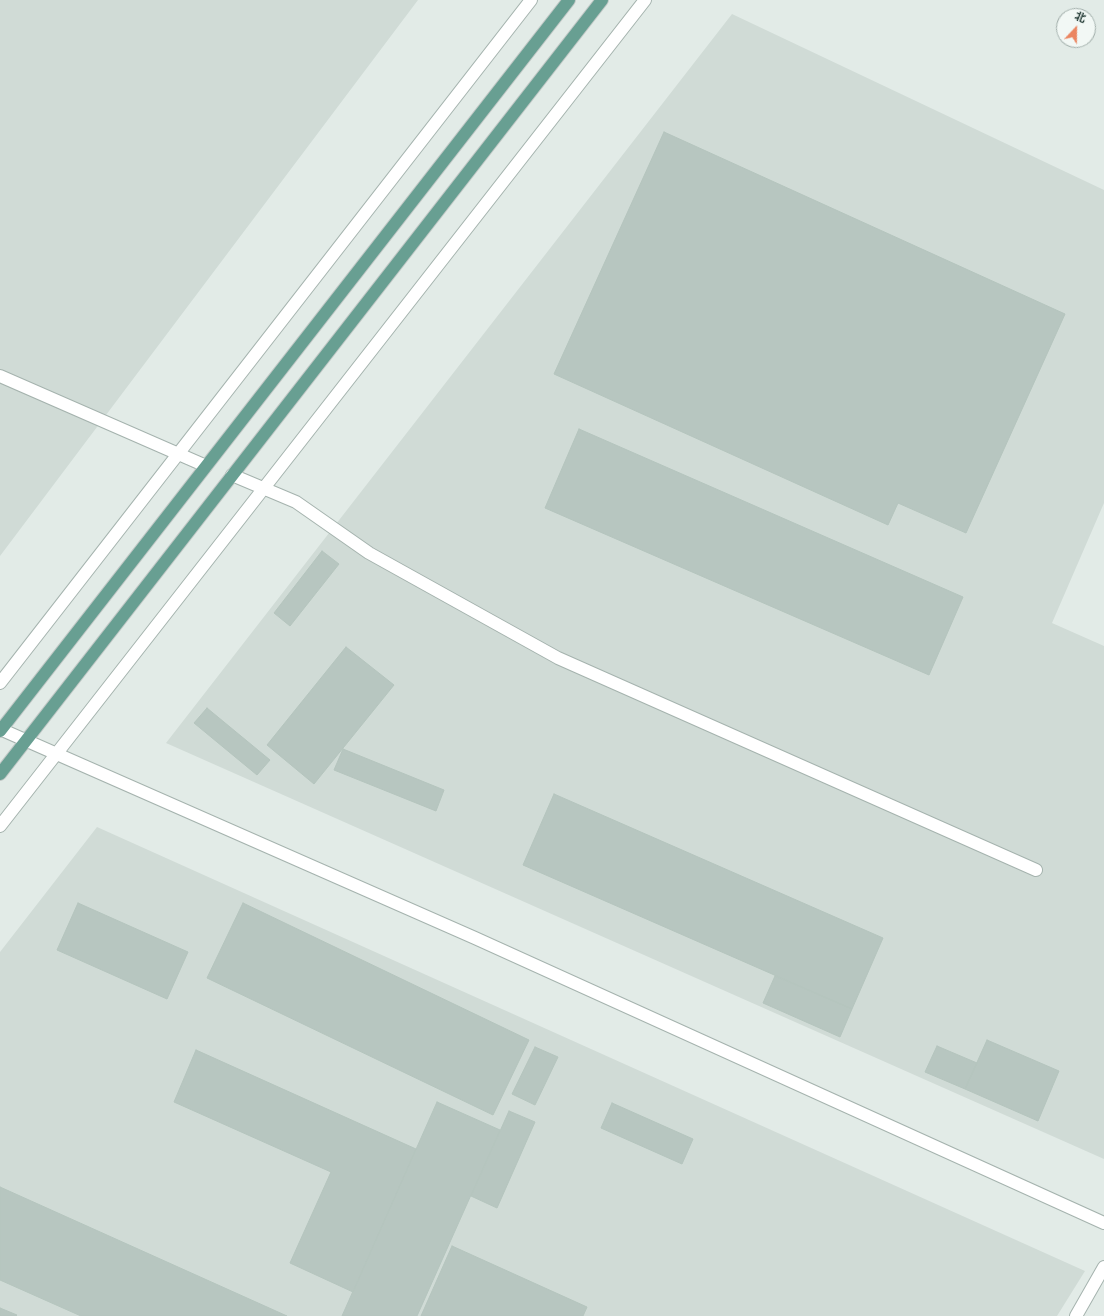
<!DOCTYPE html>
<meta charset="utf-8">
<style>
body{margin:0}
#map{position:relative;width:1104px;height:1316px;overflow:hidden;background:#e2ebe7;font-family:"Nunito Sans","Noto Sans SC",sans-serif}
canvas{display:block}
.north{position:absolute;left:1056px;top:8px;width:40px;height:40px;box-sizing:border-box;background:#f2f8f5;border:1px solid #9faca8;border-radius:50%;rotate:22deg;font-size:11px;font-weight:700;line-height:16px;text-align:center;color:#233b35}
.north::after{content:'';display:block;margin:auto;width:14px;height:18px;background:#eb8560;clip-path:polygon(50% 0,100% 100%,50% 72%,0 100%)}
</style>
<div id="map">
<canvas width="1104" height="1316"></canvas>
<div class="north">北</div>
</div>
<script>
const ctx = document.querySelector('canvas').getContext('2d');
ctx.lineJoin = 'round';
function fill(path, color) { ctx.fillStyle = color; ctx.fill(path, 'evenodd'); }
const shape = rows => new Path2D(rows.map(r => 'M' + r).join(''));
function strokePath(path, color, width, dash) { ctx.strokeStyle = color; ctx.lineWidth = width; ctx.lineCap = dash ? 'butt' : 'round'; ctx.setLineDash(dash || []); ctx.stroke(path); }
const built = shape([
 [0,0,418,0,0,556],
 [732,14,1104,190,1104,503,1052,623,1104,646,1104,1159,166,743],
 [97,827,1085,1271,1057,1316,0,1316,0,952]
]);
const building = shape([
 [664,132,1065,314,966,533,898,503,888,525,554,374,664,132],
 [579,429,963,597,929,675,545,508,579,429],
 [322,551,339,564,290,626,274,613,322,551],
 [346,647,394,685,314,784,267,745,346,647],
 [207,708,270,760,257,775,194,723,207,708],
 [343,749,444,790,436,811,334,770,343,749],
 [554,794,883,938,852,1009,523,865,554,794],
 [78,903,188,952,167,999,57,950,78,903],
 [243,903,529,1040,493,1115,207,978,243,903],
 [775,976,852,1009,840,1037,763,1003,775,976],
 [987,1040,1059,1071,1038,1121,965,1089,987,1040],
 [937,1046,977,1063,965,1089,925,1072,937,1046],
 [535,1047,558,1057,535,1105,512,1094,535,1047],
 [196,1050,416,1149,353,1292,290,1263,331,1172,174,1102,196,1050],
 [437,1102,500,1130,417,1316,342,1316,437,1102],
 [612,1103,693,1139,682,1164,601,1128,612,1103],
 [509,1111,535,1122,497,1208,471,1196,509,1111],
 [0,1187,287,1316,81,1316,0,1280,0,1187],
 [452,1246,587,1307,583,1316,421,1316,452,1246],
 [0,1308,17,1315,16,1316,0,1316,0,1308]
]);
const minor = shape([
 [0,376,206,466],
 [232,475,296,502,369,553,558,658,1036,870],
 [0,683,531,0],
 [0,729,475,938,1104,1223],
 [0,826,645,0],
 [1076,1316,1104,1267]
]);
const major = shape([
 [0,731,569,0],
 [0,774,602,0]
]);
fill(built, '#d0dbd6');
fill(building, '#b7c6c0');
strokePath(building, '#b5c5be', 1);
strokePath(minor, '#a5b3ae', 14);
strokePath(major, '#c1c8c6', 14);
strokePath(minor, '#fff', 12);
strokePath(major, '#689f92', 12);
</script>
